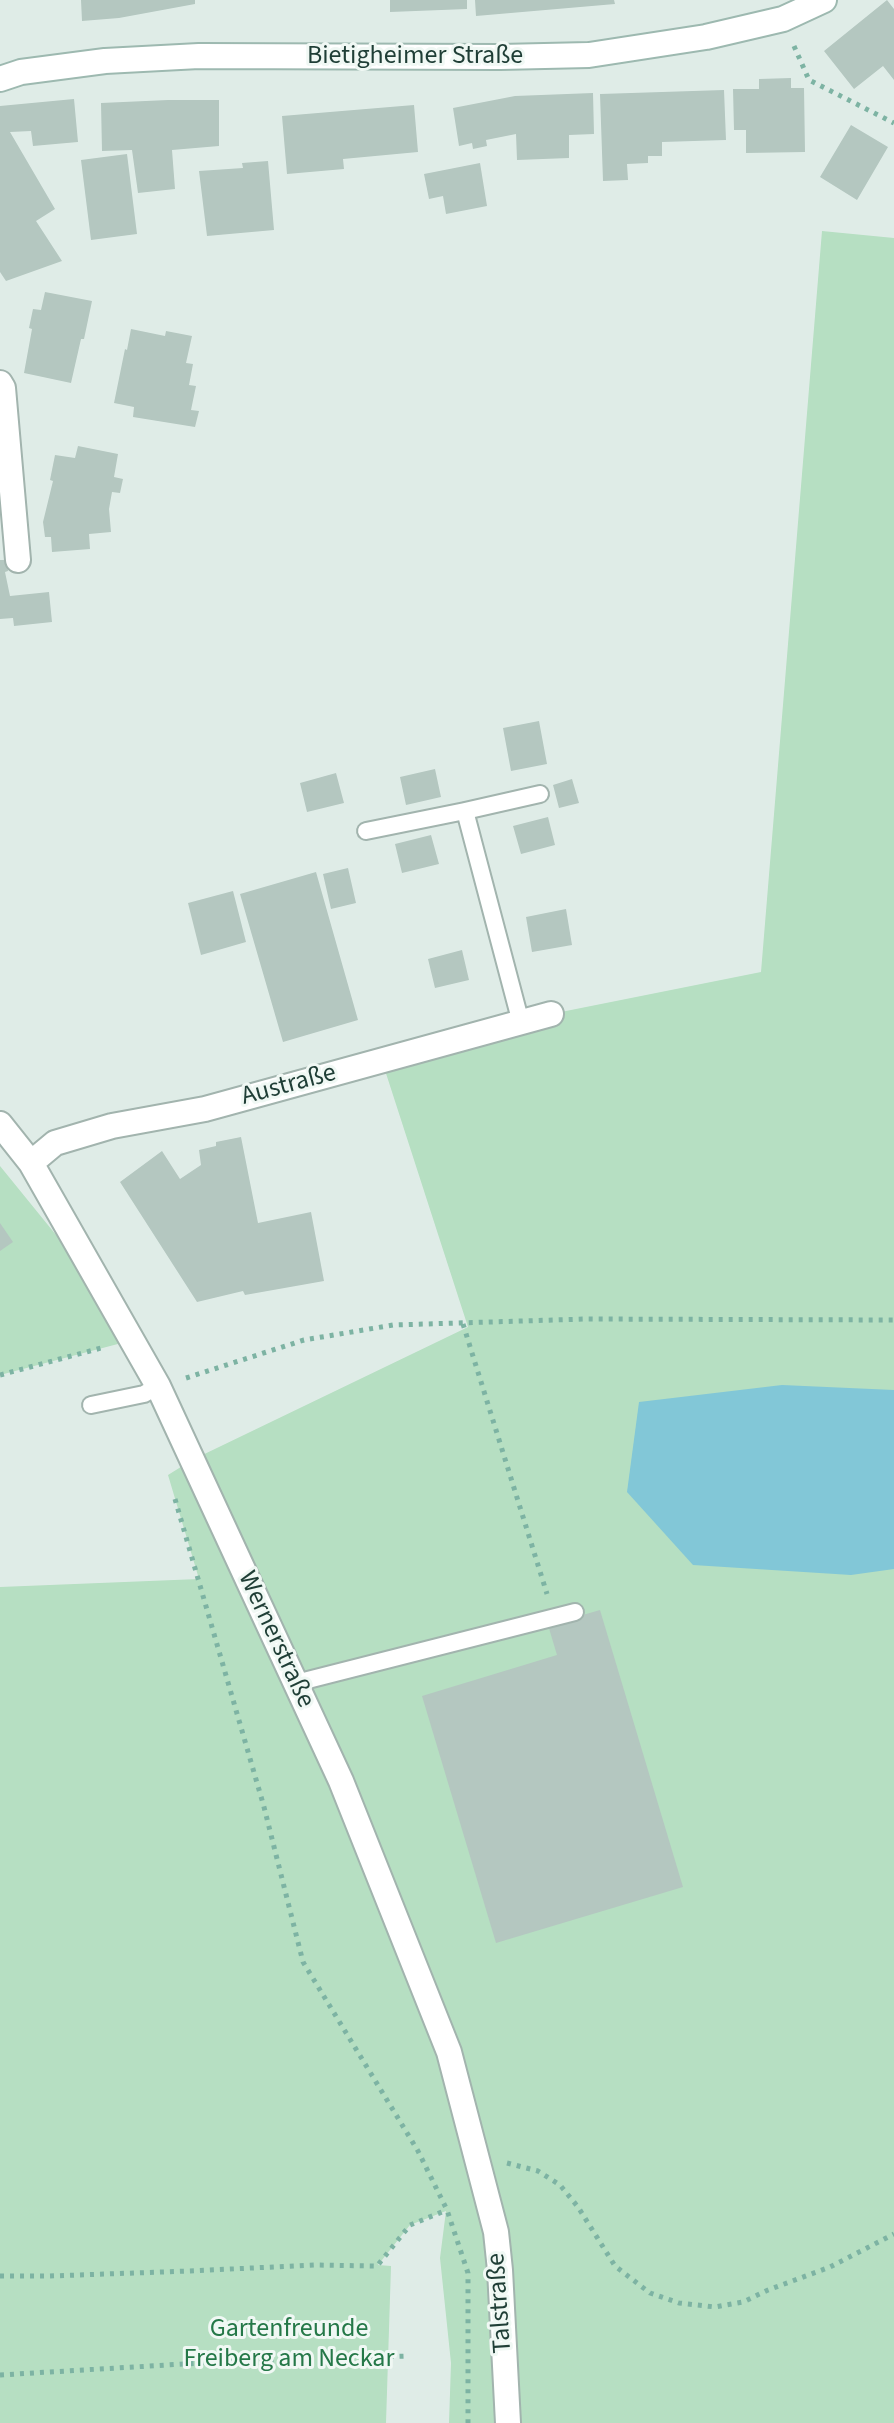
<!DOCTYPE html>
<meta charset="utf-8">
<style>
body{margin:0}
canvas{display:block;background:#dfece7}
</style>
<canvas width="894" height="2423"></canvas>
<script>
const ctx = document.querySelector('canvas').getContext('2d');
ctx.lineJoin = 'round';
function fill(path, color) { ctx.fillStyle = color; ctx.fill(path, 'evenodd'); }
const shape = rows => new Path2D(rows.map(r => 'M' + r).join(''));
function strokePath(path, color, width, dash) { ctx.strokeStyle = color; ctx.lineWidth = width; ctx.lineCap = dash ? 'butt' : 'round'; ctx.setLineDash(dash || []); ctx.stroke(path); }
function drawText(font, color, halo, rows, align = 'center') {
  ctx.font = font + ' "Source Sans 3",sans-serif'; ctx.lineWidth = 6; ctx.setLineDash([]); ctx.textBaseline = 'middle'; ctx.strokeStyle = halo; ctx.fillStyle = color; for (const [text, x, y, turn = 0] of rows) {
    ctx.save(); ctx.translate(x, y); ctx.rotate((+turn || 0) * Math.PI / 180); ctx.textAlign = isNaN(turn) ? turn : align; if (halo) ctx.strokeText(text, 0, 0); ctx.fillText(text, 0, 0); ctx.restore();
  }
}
const green = shape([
 [822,231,894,238,894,2423,449,2423,451,2363,440,2258,446,2211,410,2225,378,2265,391,2266,386,2423,0,2423,0,1587,199,1579,168,1475,192,1460,468,1327,382,1061,551,1014,761,972],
 [0,1166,113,1305,133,1340,0,1375]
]);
const water = shape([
 [782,1385,894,1390,894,1569,851,1575,693,1565,627,1492,639,1402]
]);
const building = shape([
 [81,0,195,0,195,4,119,18,82,21],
 [390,0,467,0,467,9,390,12],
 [475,0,614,0,615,4,476,16],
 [887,0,894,9,894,80,883,66,854,89,824,51],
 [791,78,791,88,804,88,805,152,746,153,746,130,734,130,733,89,759,89,759,79],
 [724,90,726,140,662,142,662,156,648,156,648,163,627,164,628,180,603,181,600,94],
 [593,93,594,134,569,135,569,158,517,160,516,134,486,140,487,146,473,149,472,143,459,146,453,108,515,96],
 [74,99,78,142,33,146,31,131,10,132,55,209,36,221,62,261,6,281,0,272,0,106],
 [168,100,219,100,219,146,172,150,175,189,138,193,132,150,102,151,101,103],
 [414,105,418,152,343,159,344,169,287,174,282,116],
 [851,125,888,147,857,200,820,177],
 [127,154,137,234,91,240,81,160],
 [268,161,274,230,207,236,199,171,243,168,242,163],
 [480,163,487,206,446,214,443,196,429,199,424,174],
 [45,292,92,301,84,339,81,339,71,383,24,373,32,329,29,328,33,309,41,310],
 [131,329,165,336,166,331,192,336,186,363,193,364,189,385,196,386,191,410,199,411,195,427,133,417,134,407,114,403,125,349,127,350],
 [78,446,118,454,114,477,123,479,120,493,112,492,109,509,111,532,89,534,90,549,52,552,51,537,45,537,43,522,53,481,50,480,55,455,75,458],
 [0,560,7,560,8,571,5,572,10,596,49,592,52,622,14,626,13,618,0,619],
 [539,721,547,764,511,771,503,728],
 [435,769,441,797,406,805,400,777],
 [336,773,344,803,307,812,300,783],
 [572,779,579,803,559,808,553,785],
 [548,817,555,845,521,854,513,826],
 [431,835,439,864,402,873,395,844],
 [348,868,356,903,331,909,323,874],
 [316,872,358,1020,283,1042,240,894],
 [233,891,246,942,201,955,188,903],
 [566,909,572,945,532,952,526,917],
 [462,950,469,980,435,988,428,959],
 [241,1137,258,1223,311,1212,324,1281,245,1295,243,1291,197,1302,120,1182,162,1151,180,1179,201,1165,199,1150,216,1146,216,1142],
 [0,1223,13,1242,0,1251],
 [600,1610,683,1887,496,1943,422,1696,557,1655,548,1625]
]);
const path = shape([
 [794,46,809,80,894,123],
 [463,1324,547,1594],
 [0,1375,105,1347],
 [186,1378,304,1340,393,1325,585,1319,894,1320],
 [175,1499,264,1807,303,1962,418,2151,447,2210,468,2273,468,2423],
 [507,2163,538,2171,560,2185,578,2207,615,2266,650,2293,679,2303,715,2307,743,2302,768,2290,830,2267,894,2234],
 [0,2276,50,2276,190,2271,314,2265,377,2266,410,2225,447,2210],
 [0,2375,217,2362,409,2356]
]);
const lane = shape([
 [366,831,465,811],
 [521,1023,465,811,540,794],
 [91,1405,144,1394,158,1386],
 [296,1683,575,1612]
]);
const street = shape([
 [0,383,3,388,18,560],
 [0,1124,31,1163,158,1386,341,1781,449,2052,496,2232,500,2270,508,2423],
 [31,1163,55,1143,112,1126,205,1109,551,1014]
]);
const secondary = shape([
 [0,79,21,72,105,61,199,56,500,57,589,55,706,37,783,19,824,0]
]);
const streetNames = [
 ["Bietigheimer Straße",415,57],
 ["Austraße",289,1086,-15],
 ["Wernerstraße",275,1640,65],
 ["Talstraße",501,2303,-94]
];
const parkNames = [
 ["Gartenfreunde",289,2330],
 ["Freiberg am Neckar",289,2360]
];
fill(green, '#b6dfc2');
fill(water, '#82c7d7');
fill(building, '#b4c7c0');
strokePath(lane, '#a2b4ae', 20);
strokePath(street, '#a2b4ae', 28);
strokePath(secondary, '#9db9b0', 28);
strokePath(path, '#7db3a3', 5, [4, 6]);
strokePath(lane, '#fff', 16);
strokePath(street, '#fff', 24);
strokePath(secondary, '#fff', 24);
drawText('26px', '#1f3e36', '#f0f8f4', streetNames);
drawText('26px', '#257848', '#f0f8f4', parkNames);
</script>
